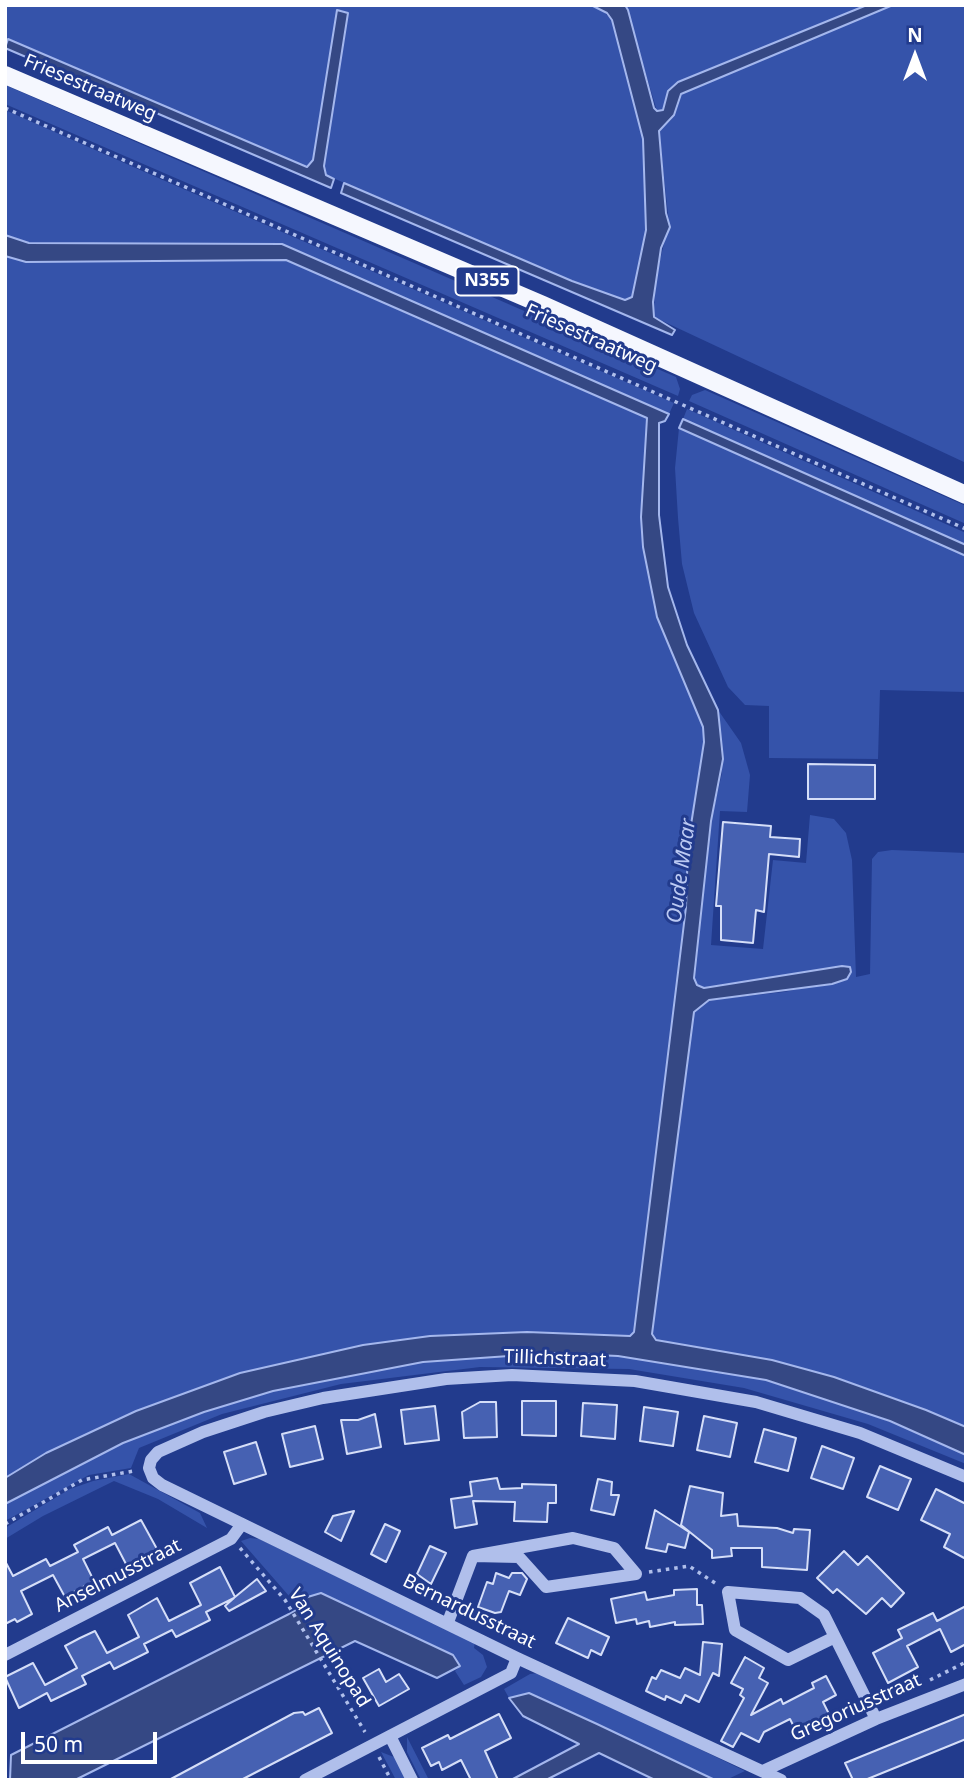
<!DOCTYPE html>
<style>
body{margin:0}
#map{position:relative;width:971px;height:1785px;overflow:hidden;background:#223b8d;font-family:"Noto Sans",sans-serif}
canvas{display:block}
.frame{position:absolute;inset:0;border:7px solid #fff;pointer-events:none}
.north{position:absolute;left:880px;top:21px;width:70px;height:70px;-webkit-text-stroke:5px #223b8d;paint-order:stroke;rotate:0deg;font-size:19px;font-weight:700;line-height:28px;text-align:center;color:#fff}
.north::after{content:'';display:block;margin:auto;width:24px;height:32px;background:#fff;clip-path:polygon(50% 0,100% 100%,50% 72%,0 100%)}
.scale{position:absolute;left:21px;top:1732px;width:136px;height:32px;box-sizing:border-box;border:4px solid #fff;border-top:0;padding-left:9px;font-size:21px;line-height:24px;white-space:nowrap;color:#fff;-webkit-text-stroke:5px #223b8d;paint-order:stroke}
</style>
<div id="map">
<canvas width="971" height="1785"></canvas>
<div class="frame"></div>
<div class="north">N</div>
<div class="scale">50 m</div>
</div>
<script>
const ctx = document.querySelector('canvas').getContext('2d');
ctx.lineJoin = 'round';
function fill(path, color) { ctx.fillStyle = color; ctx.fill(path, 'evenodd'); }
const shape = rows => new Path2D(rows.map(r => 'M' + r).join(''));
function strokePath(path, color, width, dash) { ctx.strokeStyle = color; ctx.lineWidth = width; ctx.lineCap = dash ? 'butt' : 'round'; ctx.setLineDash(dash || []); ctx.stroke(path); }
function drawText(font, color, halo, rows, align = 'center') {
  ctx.font = font + ' "Noto Sans",sans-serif'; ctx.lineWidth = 6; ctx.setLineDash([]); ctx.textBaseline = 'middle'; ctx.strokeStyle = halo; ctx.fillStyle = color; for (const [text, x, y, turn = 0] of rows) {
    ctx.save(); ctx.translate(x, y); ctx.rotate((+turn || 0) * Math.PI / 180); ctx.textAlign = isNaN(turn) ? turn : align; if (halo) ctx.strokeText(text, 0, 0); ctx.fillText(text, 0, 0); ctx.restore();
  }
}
const green = shape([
 [5,5,591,5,600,8,612,20,643,139,646,230,632,297,625,300,572,281,326,175,324,166,348,13,313,160,307,167,5,38],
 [625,5,867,5,678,82,666,98,663,110,657,111],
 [893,5,966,5,966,463,654,317,655,281,669,223,659,131,671,120,681,94],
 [5,85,676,377,680,389,678,396,5,104],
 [5,110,156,177,674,403,669,414,282,244,29,243,5,235],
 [5,256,26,262,286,260,647,418,641,517,703,727,704,742,688,844,686,907,637,1327,630,1336,527,1332,430,1336,363,1345,240,1373,136,1411,46,1453,5,1478],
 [705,390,966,506,966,524,689,401,692,395],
 [687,409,966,533,966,545,683,419],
 [679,428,966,556,966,692,880,690,878,759,769,758,769,706,745,705,728,687,694,613,682,564,678,518,675,468],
 [718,710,741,743,750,775,747,812,720,811,711,945,763,949,773,860,806,863,810,815,834,819,846,833,852,860,856,977,870,974,872,859,878,852,892,850,966,853,966,1427,834,1377,772,1360,655,1340,652,1334,694,1012,709,1000,784,992,847,979,842,966,704,988,697,986,694,978,711,821,722,773],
 [552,1353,618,1356,766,1380,847,1405,933,1439,966,1455,966,1464,868,1424,744,1388,629,1369,480,1367,341,1384,222,1414,139,1448,131,1468,89,1475,5,1521,5,1504,51,1478,123,1443,204,1412,273,1391,356,1373,423,1362],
 [129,1474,200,1513,207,1528,158,1499,114,1481,43,1516,5,1539,5,1528,70,1489,93,1481],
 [250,1538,259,1539,475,1642,474,1648,483,1655,487,1667,481,1677,464,1685,455,1671,460,1666,453,1655,341,1601,301,1599,296,1604,241,1541],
 [538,1673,546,1675,745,1771,726,1780,715,1780,529,1693,509,1698,504,1689,530,1674],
 [407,1737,429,1780,421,1780,407,1752],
 [381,1752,394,1757,406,1780,396,1780]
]);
const water = shape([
 [591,5,625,5,628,10,654,108,657,111,663,110,668,91,678,82,867,5,893,5,681,94,674,115,659,131,666,213,670,227,661,248,653,302,654,317,675,330,672,335,341,193,344,183,572,281,625,300,632,297,646,230,643,139,612,20,607,13,591,5],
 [337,10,348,13,324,166,326,175,334,179,331,188,5,48,8,39,307,167,313,160,337,10],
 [5,235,29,243,282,244,669,414,665,421,659,423,659,515,668,587,687,645,718,710,723,759,711,821,694,978,697,985,704,988,842,966,850,967,851,972,847,979,832,984,709,1000,694,1012,652,1334,656,1340,772,1360,834,1377,926,1410,966,1427,966,1455,890,1421,766,1380,618,1356,552,1353,423,1362,273,1391,204,1412,123,1443,5,1504,5,1478,46,1453,136,1411,240,1373,363,1345,430,1336,527,1332,630,1336,634,1332,686,907,688,844,704,742,703,727,657,617,643,547,641,517,647,418,286,260,26,262,5,256,5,235],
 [683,419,966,545,966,556,679,428,683,419],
 [321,1593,453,1655,460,1666,437,1678,355,1641,75,1780,10,1780,11,1755,289,1614,298,1609,296,1604,301,1599,321,1593],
 [529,1693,597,1724,715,1780,655,1780,599,1753,546,1780,511,1780,579,1744,523,1716,509,1698,529,1693]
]);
const building = shape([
 [808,764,875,765,875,799,808,799,808,764],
 [723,822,771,826,770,837,800,839,799,857,769,854,764,912,756,910,753,943,721,940,721,906,716,906,723,822],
 [522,1401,556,1401,556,1436,522,1435,522,1401],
 [480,1402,496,1402,497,1437,464,1438,462,1412,480,1402],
 [583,1403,617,1405,615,1439,581,1436,583,1403],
 [435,1406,439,1440,405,1444,401,1410,435,1406],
 [644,1407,678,1412,673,1446,640,1441,644,1407],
 [375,1414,381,1447,347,1454,341,1420,358,1420,375,1414],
 [704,1416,737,1423,730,1457,697,1450,704,1416],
 [315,1426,323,1459,290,1467,282,1434,315,1426],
 [764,1429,796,1438,788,1471,755,1462,764,1429],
 [256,1442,266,1474,234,1484,224,1452,256,1442],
 [822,1446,854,1458,843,1489,811,1478,822,1446],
 [880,1466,911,1479,898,1510,867,1497,880,1466],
 [497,1478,500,1489,522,1488,522,1484,556,1485,556,1503,548,1503,547,1522,514,1521,515,1502,473,1501,477,1524,455,1528,451,1499,472,1496,470,1482,497,1478],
 [598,1479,612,1482,611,1495,619,1495,614,1515,591,1510,598,1479],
 [690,1486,723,1493,721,1516,737,1514,738,1526,777,1528,793,1533,794,1529,810,1530,807,1570,762,1567,762,1548,731,1548,732,1556,712,1558,712,1550,681,1525,690,1486],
 [936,1489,966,1504,966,1559,944,1547,950,1534,921,1520,936,1489],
 [655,1510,689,1532,685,1548,668,1544,666,1552,646,1548,655,1510],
 [354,1511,341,1541,325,1532,333,1516,354,1511],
 [141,1520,157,1549,127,1566,115,1543,83,1559,94,1581,65,1597,53,1575,21,1591,32,1614,17,1622,15,1619,5,1624,5,1561,13,1576,46,1559,50,1566,78,1552,74,1545,108,1527,112,1535,141,1520],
 [385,1524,400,1531,386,1562,371,1554,385,1524],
 [430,1546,446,1553,431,1584,417,1574,430,1546],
 [844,1551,858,1565,867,1556,904,1593,891,1607,882,1598,866,1614,837,1589,833,1593,817,1578,844,1551],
 [220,1567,235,1597,257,1579,266,1591,229,1611,225,1606,234,1598,206,1612,210,1620,176,1637,172,1630,144,1644,148,1652,114,1669,110,1662,82,1676,86,1684,51,1701,47,1693,19,1708,5,1677,33,1663,45,1685,77,1668,65,1646,80,1638,95,1631,107,1653,139,1637,128,1615,157,1598,169,1621,201,1605,190,1583,220,1567],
 [496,1573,509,1578,512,1573,522,1573,527,1579,520,1595,509,1591,501,1612,495,1613,478,1607,487,1582,493,1584,496,1573],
 [697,1589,697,1605,702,1605,703,1624,675,1625,675,1622,650,1627,649,1621,637,1624,636,1619,616,1623,611,1599,645,1592,647,1600,674,1595,674,1590,697,1589],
 [966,1606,966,1644,951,1652,940,1629,907,1646,918,1667,888,1683,873,1653,902,1638,898,1630,933,1613,937,1621,966,1606],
 [568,1618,609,1637,601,1655,591,1650,588,1658,556,1643,568,1618],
 [703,1642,722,1644,719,1676,713,1673,699,1702,685,1695,681,1703,666,1696,665,1700,646,1691,652,1677,656,1679,661,1670,680,1678,685,1668,700,1675,703,1642],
 [745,1657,764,1668,759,1678,768,1683,751,1715,781,1699,783,1704,814,1688,812,1683,826,1676,836,1695,823,1702,829,1714,796,1731,790,1719,764,1732,759,1742,741,1733,733,1747,721,1741,744,1698,740,1695,743,1689,731,1683,745,1657],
 [379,1669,386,1682,399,1674,409,1689,379,1706,363,1678,379,1669],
 [319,1708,332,1733,241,1780,169,1780,294,1713,303,1712,305,1715,319,1708],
 [499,1714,511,1738,485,1751,498,1780,471,1780,461,1760,442,1770,439,1762,431,1766,422,1748,448,1735,450,1739,499,1714],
 [966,1714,966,1739,865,1780,853,1780,845,1763,966,1714]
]);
const path = shape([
 [5,108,966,529],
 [5,1524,82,1480,134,1471],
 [240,1548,285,1600,365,1732],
 [649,1572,689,1566,715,1583],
 [930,1680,966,1662],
 [379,1757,391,1780]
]);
const minor = shape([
 [448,1622,473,1556,573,1538,614,1548,636,1574,546,1587,519,1557,473,1556],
 [835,1637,788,1660,735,1630,728,1592,800,1598,824,1615,876,1719],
 [5,1655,231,1539,242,1524],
 [390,1736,412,1780],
 [763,1771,876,1719,966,1684],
 [305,1780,511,1673,517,1658],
 [781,1780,517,1658,162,1485,153,1478,149,1468,151,1460,158,1452,203,1432,264,1412,323,1398,446,1379,512,1375,635,1381,756,1402,860,1433,966,1477]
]);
const major = shape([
 [5,75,543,305,966,495]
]);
const shields = [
 [487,281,63]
];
const shieldNames = [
 ["N355",487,281]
];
const streetNames = [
 ["Friesestraatweg",90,88,23],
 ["Friesestraatweg",591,339,24],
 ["Tillichstraat",555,1359,2],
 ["Anselmusstraat",118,1576,-27],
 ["Bernardusstraat",469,1612,26],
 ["Van Aquinopad",329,1648,58],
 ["Gregoriusstraat",856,1708,-24]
];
const waterNames = [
 ["Oude Maar",682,871,-82]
];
fill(green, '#3553aa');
fill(water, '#354884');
strokePath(water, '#a4b7ed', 2);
fill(building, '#4661b2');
strokePath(building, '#d5def8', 2);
strokePath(path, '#b0bfeb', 3.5, [3.5, 5]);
strokePath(minor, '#b0bfeb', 12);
strokePath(major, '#f5f7fe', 18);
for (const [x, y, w] of shields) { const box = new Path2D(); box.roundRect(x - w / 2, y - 14.5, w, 29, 5); ctx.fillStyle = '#223b8d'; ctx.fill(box); strokePath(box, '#fff', 2); }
drawText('bold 18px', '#fff', null, shieldNames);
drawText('19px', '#fff', '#223b8d', streetNames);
drawText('italic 21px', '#bccaf3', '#223b8d', waterNames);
</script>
